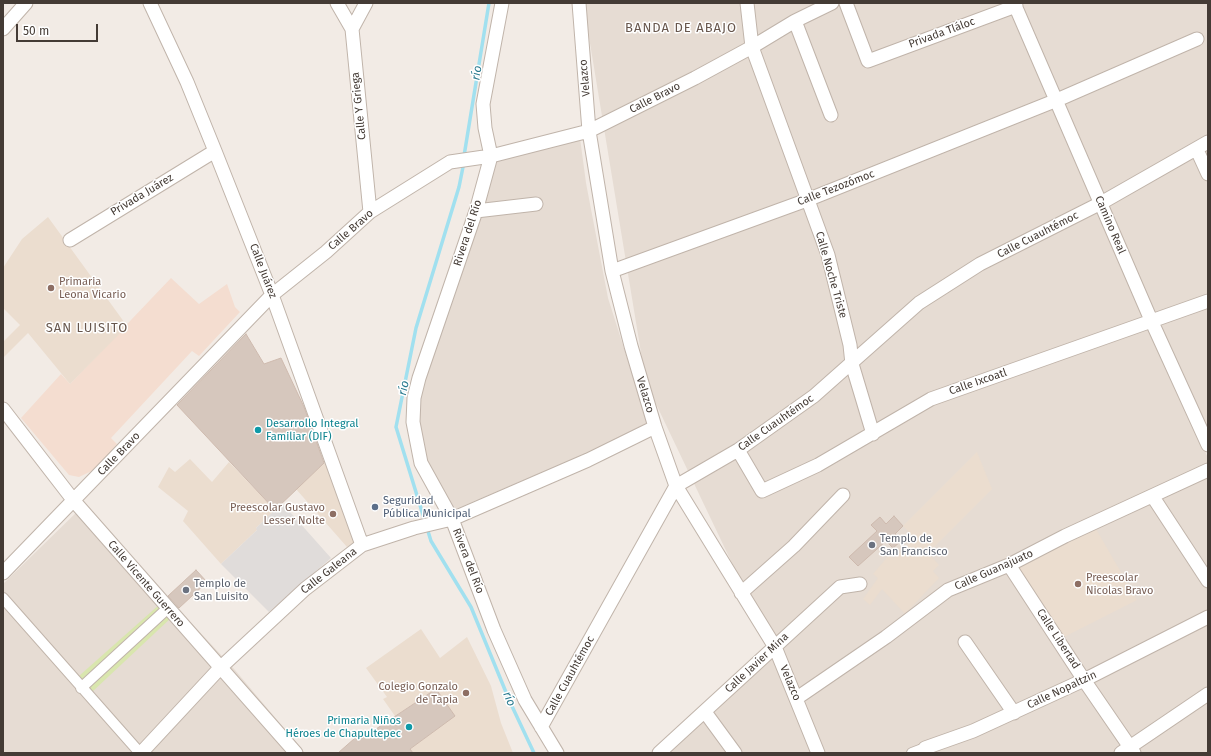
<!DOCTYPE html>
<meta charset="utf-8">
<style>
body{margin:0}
#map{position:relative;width:1211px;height:756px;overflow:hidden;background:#f2ebe5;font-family:"Fira Sans",sans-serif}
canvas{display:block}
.frame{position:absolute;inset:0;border:4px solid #443b35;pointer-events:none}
.scale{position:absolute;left:16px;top:24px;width:82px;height:18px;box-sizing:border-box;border:2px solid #443b35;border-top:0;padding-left:5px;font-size:12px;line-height:14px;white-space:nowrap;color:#443b35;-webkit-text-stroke:3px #fff;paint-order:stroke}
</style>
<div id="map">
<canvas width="1211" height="756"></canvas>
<div class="frame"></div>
<div class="scale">50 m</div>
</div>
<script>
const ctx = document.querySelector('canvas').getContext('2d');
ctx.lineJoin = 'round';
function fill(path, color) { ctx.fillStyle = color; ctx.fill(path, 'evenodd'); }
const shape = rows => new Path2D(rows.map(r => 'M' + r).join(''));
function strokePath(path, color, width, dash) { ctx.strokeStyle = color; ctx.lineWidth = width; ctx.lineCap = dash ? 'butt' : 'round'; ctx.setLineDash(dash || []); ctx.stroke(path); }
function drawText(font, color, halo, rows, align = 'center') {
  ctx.font = font + ' "Fira Sans",sans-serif'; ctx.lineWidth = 3; ctx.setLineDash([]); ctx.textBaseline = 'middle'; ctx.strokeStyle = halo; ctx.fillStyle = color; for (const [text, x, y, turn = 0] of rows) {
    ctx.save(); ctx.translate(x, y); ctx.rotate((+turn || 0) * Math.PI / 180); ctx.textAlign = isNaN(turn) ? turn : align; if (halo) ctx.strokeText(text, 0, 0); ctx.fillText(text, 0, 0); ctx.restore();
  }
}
const residential = shape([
 [586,3,1208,3,1208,442,1017,21,1208,458,1208,753,669,753,773,649,646,383,586,19],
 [580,138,586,183,608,298,649,427,451,511,424,462,416,409,485,188,498,160],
 [83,506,235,670,305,753,3,753,3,584]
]);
const commercial = shape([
 [171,278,199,304,227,284,235,307,240,312,199,356,192,351,111,438,117,444,96,469,79,477,69,475,21,418,61,374,70,384]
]);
const education = shape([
 [48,217,127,326,70,384,28,333,3,358,3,342,20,325,3,308,3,268,22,239],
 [977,452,992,489,928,553,939,565,933,571,939,578,905,614,882,589,870,605,863,599,878,578,873,574,889,555,894,559,915,538,903,526],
 [190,459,212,482,229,462,275,510,256,528,258,529,221,564,183,521,188,511,158,487,169,467,175,472],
 [328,459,358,539,347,547,296,489],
 [1096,529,1137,600,1064,637,1017,567],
 [421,629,440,658,467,637,491,686,501,723,513,753,413,753,410,749,454,716,436,689,395,716,383,699,387,697,366,668]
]);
const green = shape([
 [160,604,172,617,92,692,79,676]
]);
const parking = shape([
 [282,503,331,558,269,612,221,564,257,530,256,528]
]);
const stream = shape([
 [464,156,489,3],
 [464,162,459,187,416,328,396,427,431,541,471,607,510,702,534,753]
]);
const building = shape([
 [246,334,264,364,281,358,304,407,324,463,275,510,177,405,246,334],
 [894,516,903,526,895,534,901,541,893,548,886,541,858,566,849,557,877,531,871,525,880,517,886,524,894,516],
 [196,570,207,582,179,608,168,596,196,570],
 [436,689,455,716,410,749,413,753,338,753,355,738,358,741,436,689]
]);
const pedestrian = shape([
 [3,598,140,753],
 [81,688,168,608],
 [912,753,925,748]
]);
const minor = shape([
 [150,3,187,82,215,151,272,295,362,545],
 [337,3,352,29,370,212],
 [502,3,483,104,485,128,491,156,476,211,419,378,414,398,413,422,421,463,452,519,494,630,525,700,557,753],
 [579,3,589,131,612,271,631,346,655,427,676,486,775,647,818,753],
 [747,3,752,47,828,255,850,345,852,364,873,434],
 [846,3,868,61,1016,6],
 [1014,3,1151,320,1208,445],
 [795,21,831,115],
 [3,29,26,3],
 [352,29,366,3],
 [1197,150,1208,174],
 [476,211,536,204],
 [70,240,215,151],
 [612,271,807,200,1057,100,1197,39],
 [3,409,74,501,296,753],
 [738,450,762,491,818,465,931,399,1208,301],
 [1153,497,1208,581],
 [1009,565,1084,680,1134,753],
 [3,573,272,295,326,252,370,212,450,162,491,156,589,131,695,78,752,47,795,21,832,3],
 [741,593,794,546,843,495],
 [965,642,1014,713],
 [797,698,886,637,948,590,1009,565,1065,536,1208,470],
 [705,712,735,753],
 [541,727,676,486,738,450,814,396,919,303,980,264,1101,203,1208,142],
 [925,748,973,731,1084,680,1208,617],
 [141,753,220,668,305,589,362,545,414,528,452,519,588,460,655,427],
 [659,753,840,587,860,584],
 [1121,753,1208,694]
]);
const markers = [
 [51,288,4,"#8d6e63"],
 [258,430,4,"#0f9aa8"],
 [375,507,4,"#5c6f8a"],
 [333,514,4,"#8d6e63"],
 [872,545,4,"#6b7280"],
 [1078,584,4,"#8d6e63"],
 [186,590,4,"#6b7280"],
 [466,693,4,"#8d6e63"],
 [409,727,4,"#0f9aa8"]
];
const streetNames = [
 ["Privada Tláloc",942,33,-20],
 ["Velazco",585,78,-95],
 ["Calle Bravo",655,98,-27],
 ["Calle Y Griega",359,106,-96],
 ["Calle Tezozómoc",836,188,-21],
 ["Privada Juárez",142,195,-31],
 ["Camino Real",1110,225,67],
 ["Calle Bravo",351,230,-41],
 ["Rivera del Río",468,233,-72],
 ["Calle Cuauhtémoc",1038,235,-27],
 ["Calle Juárez",263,271,69],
 ["Calle Noche Triste",831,275,74],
 ["Calle Ixcoatl",978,382,-19],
 ["Velazco",645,395,73],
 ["Calle Cuauhtémoc",776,423,-35],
 ["Calle Bravo",119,454,-46],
 ["Rivera del Río",468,561,69],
 ["Calle Guanajuato",994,570,-24],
 ["Calle Galeana",329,571,-38],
 ["Calle Vicente Guerrero",146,584,49],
 ["Calle Libertad",1058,639,57],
 ["Calle Javier Mina",757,663,-43],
 ["Calle Cuauhtémoc",570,676,-61],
 ["Velazco",790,683,67],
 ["Calle Nopaltzin",1062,690,-25]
];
const educationNames = [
 ["Primaria",59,282],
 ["Leona Vicario",59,295],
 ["Preescolar Gustavo",325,508,"right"],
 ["Lesser Nolte",325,521,"right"],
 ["Preescolar",1086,578],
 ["Nicolas Bravo",1086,591],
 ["Colegio Gonzalo",458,687,"right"],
 ["de Tapia",458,700,"right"]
];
const cultureNames = [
 ["Desarrollo Integral",266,424],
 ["Familiar (DIF)",266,437],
 ["Primaria Niños",401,721,"right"],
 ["Héroes de Chapultepec",401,734,"right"]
];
const serviceNames = [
 ["Seguridad",383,501],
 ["Pública Municipal",383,514]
];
const worshipNames = [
 ["Templo de",880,539],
 ["San Francisco",880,552],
 ["Templo de",194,584],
 ["San Luisito",194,597]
];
const waterNames = [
 ["río",477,73,-81],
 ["río",404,388,-79],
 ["río",509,699,67]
];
const quarterNames = [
 ["BANDA DE ABAJO",681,28],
 ["SAN LUISITO",87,328]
];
fill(residential, '#e6dcd3');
fill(commercial, '#f4ddd0');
fill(education, '#ebddcf');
fill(green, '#d9e6ae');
fill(parking, '#e0dcda');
strokePath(stream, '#a1e0ef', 3.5);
fill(building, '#d6c7bd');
strokePath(building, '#cebaae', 1);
strokePath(pedestrian, '#c0b4aa', 12);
strokePath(minor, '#c0b4aa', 15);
strokePath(pedestrian, '#fff', 10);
strokePath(minor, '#fff', 13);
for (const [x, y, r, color] of markers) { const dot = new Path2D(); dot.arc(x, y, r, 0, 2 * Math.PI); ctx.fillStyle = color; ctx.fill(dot); strokePath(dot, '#fff', 1.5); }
drawText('11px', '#443b35', '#fff', streetNames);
drawText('11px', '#785e54', '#fff', educationNames, 'left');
drawText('11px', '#0d838f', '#fff', cultureNames, 'left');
drawText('11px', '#4e5e75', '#fff', serviceNames, 'left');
drawText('11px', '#5b616d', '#fff', worshipNames, 'left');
drawText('italic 12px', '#2a7b8f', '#fff', waterNames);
ctx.letterSpacing = '1px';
drawText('13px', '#67564c', '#fff', quarterNames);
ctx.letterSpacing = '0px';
</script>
